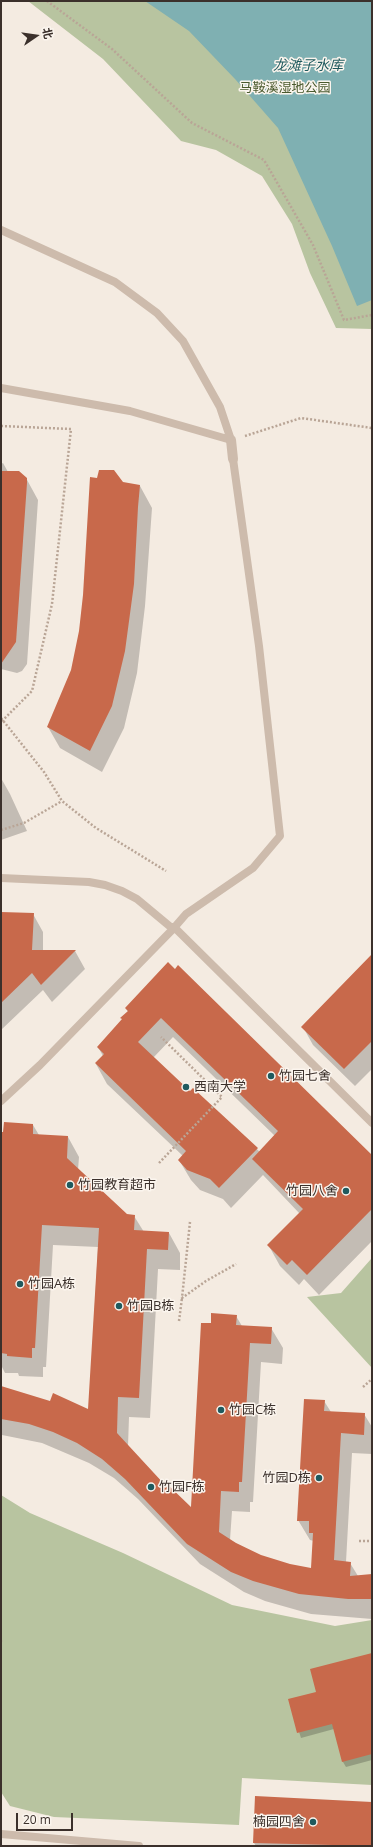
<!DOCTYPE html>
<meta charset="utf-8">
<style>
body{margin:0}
#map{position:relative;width:373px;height:1847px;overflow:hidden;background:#f4ebe1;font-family:"Open Sans","Noto Sans SC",sans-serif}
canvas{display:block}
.frame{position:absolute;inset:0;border:2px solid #3b302b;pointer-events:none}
.north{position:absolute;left:16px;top:16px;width:40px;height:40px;-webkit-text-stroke:3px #fbf5ee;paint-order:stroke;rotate:77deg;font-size:11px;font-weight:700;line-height:16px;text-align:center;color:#3b302b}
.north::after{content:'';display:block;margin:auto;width:14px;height:18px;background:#3b302b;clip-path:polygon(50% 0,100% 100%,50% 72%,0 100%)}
.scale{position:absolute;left:16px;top:1813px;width:57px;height:18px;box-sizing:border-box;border:2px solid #3b302b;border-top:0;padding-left:5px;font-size:12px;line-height:14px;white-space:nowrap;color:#3b302b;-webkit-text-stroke:3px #fbf5ee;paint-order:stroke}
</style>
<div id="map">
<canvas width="373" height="1847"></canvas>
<div class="frame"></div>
<div class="north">北</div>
<div class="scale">20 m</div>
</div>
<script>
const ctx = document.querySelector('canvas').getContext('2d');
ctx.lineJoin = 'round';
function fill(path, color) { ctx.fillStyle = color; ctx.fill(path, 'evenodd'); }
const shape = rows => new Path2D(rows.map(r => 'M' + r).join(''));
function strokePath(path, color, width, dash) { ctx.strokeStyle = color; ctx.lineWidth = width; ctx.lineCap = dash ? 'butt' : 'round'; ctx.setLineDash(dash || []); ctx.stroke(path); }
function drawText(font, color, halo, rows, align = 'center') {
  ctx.font = font + ' "Open Sans","Noto Sans SC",sans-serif'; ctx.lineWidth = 3; ctx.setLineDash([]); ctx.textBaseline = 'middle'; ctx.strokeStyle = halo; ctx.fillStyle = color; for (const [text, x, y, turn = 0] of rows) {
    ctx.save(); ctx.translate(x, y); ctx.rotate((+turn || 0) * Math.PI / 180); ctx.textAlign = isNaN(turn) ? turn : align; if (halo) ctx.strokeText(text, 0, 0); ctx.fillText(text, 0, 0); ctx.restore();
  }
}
const green = shape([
 [28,1,372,1,372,329,336,328,310,273,292,224,262,176,216,150,181,141,103,59],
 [371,1259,372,1260,372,1368,307,1297,341,1293],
 [1,1495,30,1513,123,1553,232,1605,335,1626,372,1620,372,1785,242,1778,239,1825,54,1817,10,1806,1,1792]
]);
const water = shape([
 [145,1,372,1,372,300,357,306,332,246,278,128,235,79,189,31]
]);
const shadow = shape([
 [3,463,8,472,26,478,38,500,27,664,22,671,17,673,1,669,1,464],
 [122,483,140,486,152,508,145,606,137,673,124,728,102,772,60,748,48,727,72,671,80,631],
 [1,778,10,794,27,831,1,840],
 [1,913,33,914,43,932,43,951,75,951,85,969,52,1002,43,990,1,1030],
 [168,964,372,1157,372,1241,319,1295,304,1279,299,1285,280,1266,269,1246,300,1214,263,1175,231,1208,223,1199,200,1190,191,1180,179,1160,183,1156,107,1084,96,1064,103,1056,98,1047,123,1020,122,1018,128,1012,126,1008],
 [173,1037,275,1136,260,1152,193,1090,190,1093,153,1058],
 [372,969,372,1069,355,1086,313,1045,303,1027],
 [33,1125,39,1135,68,1137,79,1157,78,1170,126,1215,134,1216,144,1232,169,1233,180,1253,180,1270,158,1269,150,1418,129,1417,128,1446,167,1488,191,1509,212,1325,236,1316,242,1326,271,1328,283,1348,282,1364,261,1362,253,1502,250,1502,250,1512,232,1511,230,1540,261,1556,290,1565,312,1569,314,1541,310,1540,298,1520,324,1401,331,1412,364,1414,372,1427,372,1454,352,1453,346,1562,350,1563,358,1576,372,1575,372,1619,311,1614,265,1601,244,1592,200,1564,138,1499,114,1478,89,1463,42,1443,2,1435,1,1432,1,1387,51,1402,89,1410,98,1247,53,1245,46,1367,43,1367,43,1377,19,1376,18,1373,5,1373,1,1365,1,1133],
 [372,1654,372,1760,346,1767,343,1762,334,1729,301,1738,289,1700,317,1693],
 [372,1803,372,1846,256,1846,254,1843]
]);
const building = shape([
 [99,470,114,470,123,482,140,485,138,507,134,584,125,651,112,706,90,751,47,727,71,670,79,631,83,595,90,477,97,478],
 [1,471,19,471,27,478,27,483,16,642,1,664],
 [1,912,34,913,32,950,76,950,41,985,32,973,1,1003],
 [372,954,372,1041,344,1069,301,1027],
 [168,962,175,969,178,965,372,1155,372,1209,307,1275,292,1260,287,1265,267,1245,303,1209,252,1159,278,1131,161,1018,138,1042,190,1091,193,1088,258,1148,219,1188,210,1179,187,1170,178,1160,186,1151,95,1063,104,1054,97,1047,122,1019,120,1018,128,1011,125,1008],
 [4,1122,33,1124,33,1134,68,1136,67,1158,127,1214,135,1215,134,1230,169,1232,168,1250,147,1249,139,1398,118,1397,117,1433,165,1485,164,1481,191,1507,201,1323,211,1323,211,1313,237,1315,236,1325,272,1327,271,1344,250,1343,242,1482,239,1482,239,1492,221,1491,219,1532,236,1543,261,1555,290,1564,311,1568,313,1533,309,1533,309,1521,297,1521,304,1399,325,1400,324,1411,365,1413,364,1435,341,1433,334,1560,351,1562,350,1576,372,1574,372,1599,348,1599,299,1594,253,1581,231,1572,187,1544,125,1479,102,1459,77,1443,53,1432,29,1424,1,1419,1,1386,50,1401,53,1393,88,1409,99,1228,42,1225,35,1348,32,1348,32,1358,7,1356,7,1354,1,1353,1,1132,3,1132],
 [372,1653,372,1754,342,1762,332,1724,297,1733,288,1699,316,1692,310,1669],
 [255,1796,372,1802,372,1846,253,1843]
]);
const path = shape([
 [47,1,112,49,192,123,264,160,313,245,344,320,372,315],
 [1,426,71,429,52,604,32,691,1,722],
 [245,436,301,418,372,428],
 [1,718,44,772,62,801,96,828,166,871],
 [1,830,24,823,62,801],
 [159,1163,222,1097,161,1037],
 [190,1222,182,1298,206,1281,236,1264],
 [179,1321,182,1298],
 [363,1387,372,1379],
 [359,1541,372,1541],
 [1,1640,1,1643]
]);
const service = shape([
 [1,230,115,282,157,313,183,341,220,407,231,440],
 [1,388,130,411,231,440],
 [1,878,89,882,105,885,122,891,137,899,173,929,40,1065,1,1101],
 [174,927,372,1123],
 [173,929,186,914,253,868,280,836,259,646,233,459],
 [1,1834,139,1846]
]);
const minor = shape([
 [231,440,233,459]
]);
const markers = [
 [271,1076,4,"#1f5a5e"],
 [186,1087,4,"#1f5a5e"],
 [70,1185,4,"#1f5a5e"],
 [346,1191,4,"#1f5a5e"],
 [20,1284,4,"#1f5a5e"],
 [119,1306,4,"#1f5a5e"],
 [221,1410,4,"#1f5a5e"],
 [319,1478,4,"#1f5a5e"],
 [151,1487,4,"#1f5a5e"],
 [313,1822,4,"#1f5a5e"]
];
const parkNames = [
 ["马鞍溪湿地公园",285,88]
];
const poiNames = [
 ["竹园七舍",279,1076],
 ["西南大学",194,1087],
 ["竹园教育超市",78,1185],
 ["竹园八舍",338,1191,"right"],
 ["竹园A栋",28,1284],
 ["竹园B栋",127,1306],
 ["竹园C栋",229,1410],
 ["竹园D栋",311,1478,"right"],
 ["竹园F栋",159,1487],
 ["楠园四舍",305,1822,"right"]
];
const waterNames = [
 ["龙滩子水库",308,66]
];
fill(green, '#b8c4a0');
fill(water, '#7fb0b2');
fill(shadow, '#0003');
fill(building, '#c8694b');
strokePath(path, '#b9a596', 2.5, [2, 2]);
strokePath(service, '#cdbbac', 8);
strokePath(minor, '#cdbbac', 10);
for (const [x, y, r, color] of markers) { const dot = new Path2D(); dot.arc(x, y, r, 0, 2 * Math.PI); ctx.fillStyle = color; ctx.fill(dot); strokePath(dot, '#fbf5ee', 1.5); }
drawText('13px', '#4a5a2e', '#fbf5ee', parkNames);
drawText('13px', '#3b302b', '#fbf5ee', poiNames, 'left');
drawText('italic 14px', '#1f5a5e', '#fbf5ee', waterNames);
</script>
